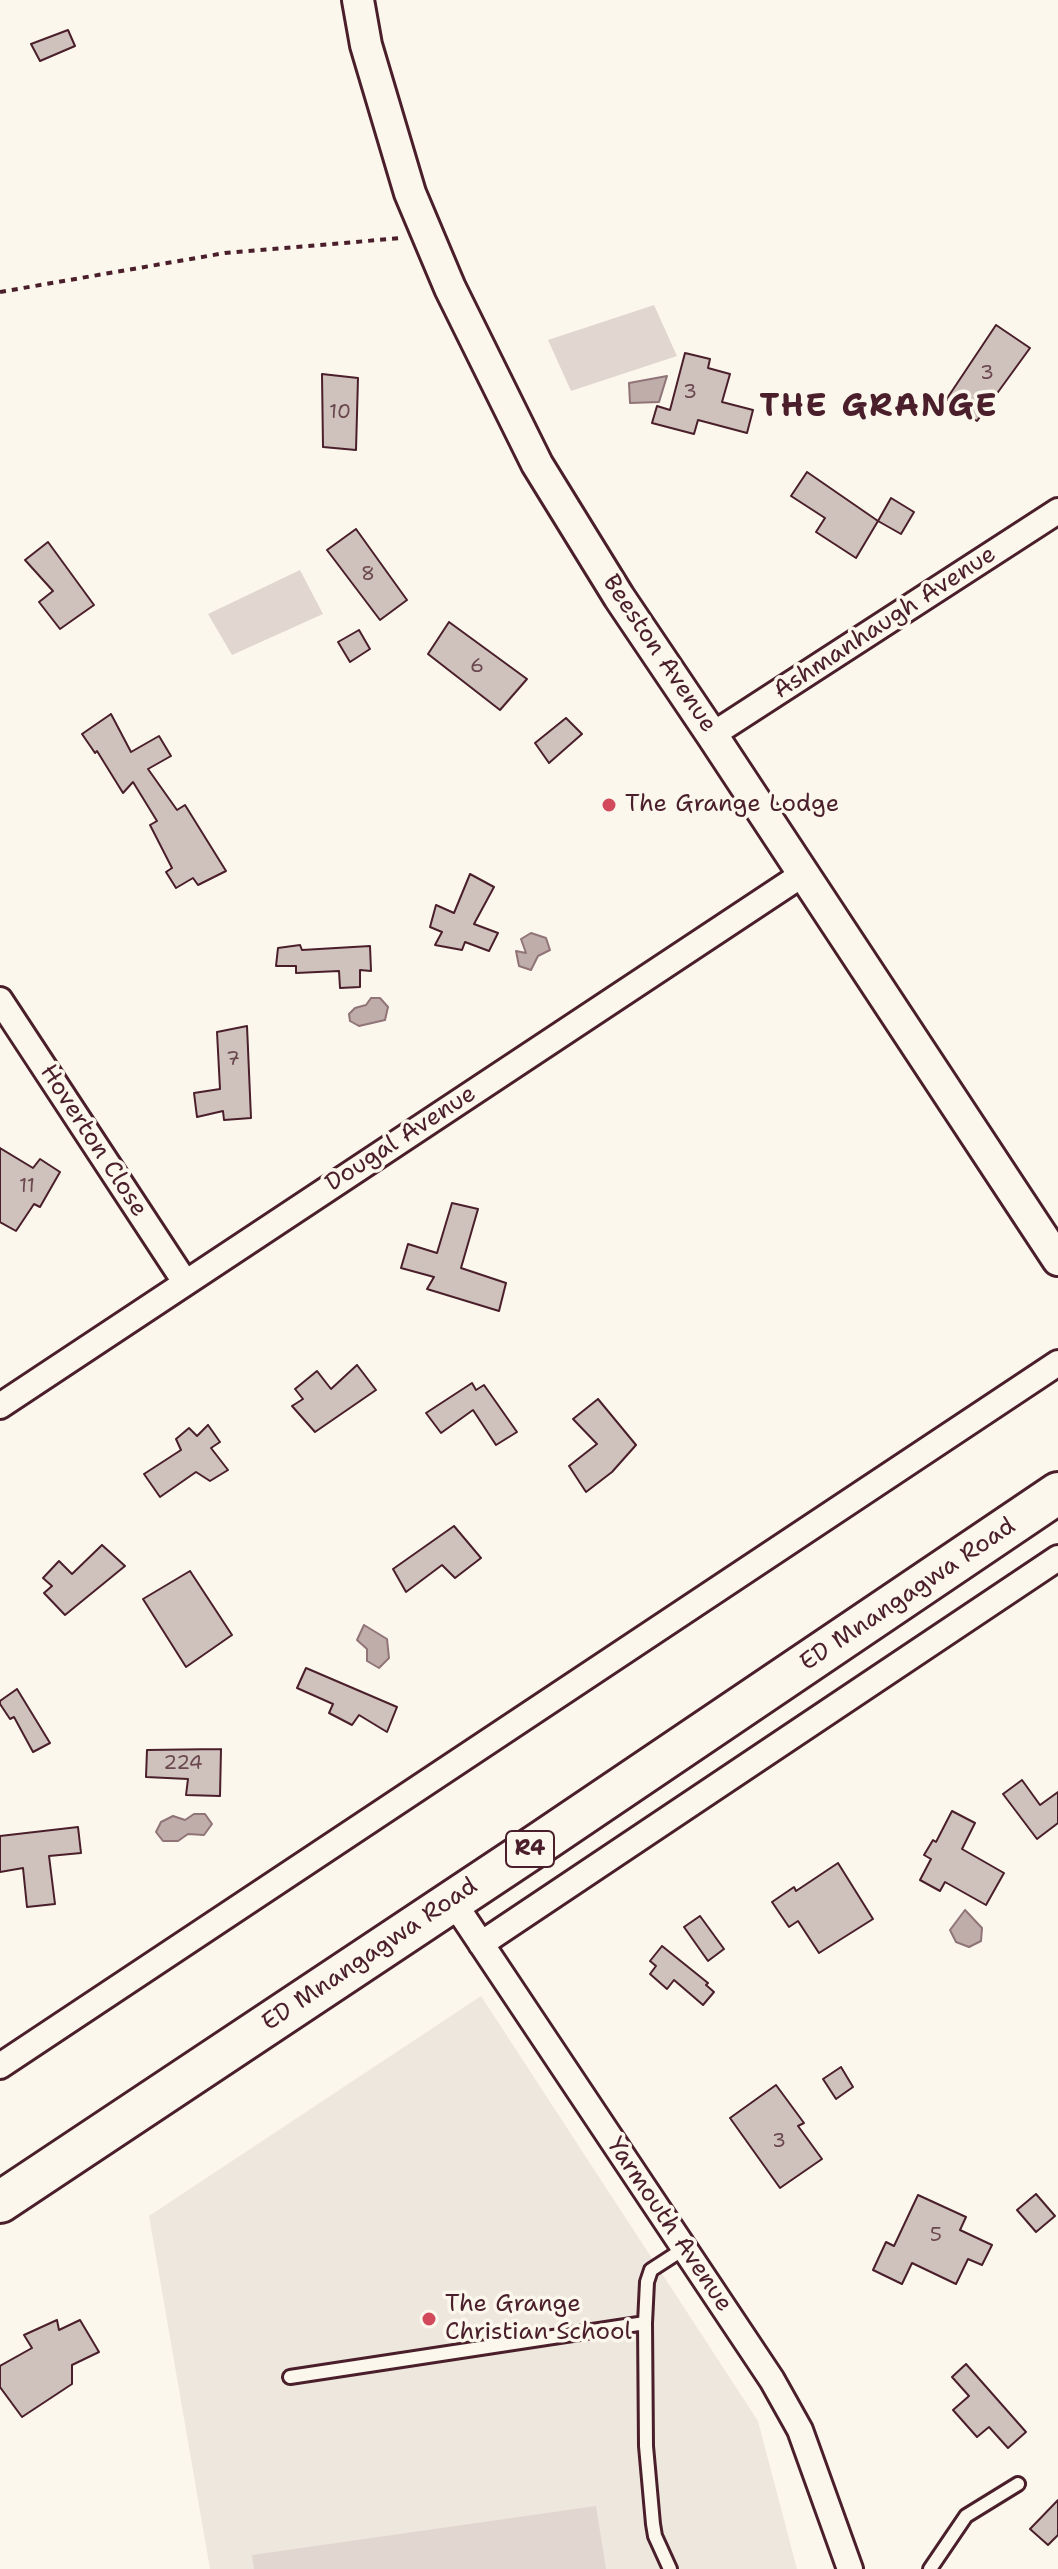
<!DOCTYPE html>
<style>
body{margin:0}
canvas{display:block;background:#fbf7ec}
</style>
<canvas width="1058" height="2569"></canvas>
<script>
const ctx = document.querySelector('canvas').getContext('2d');
ctx.lineJoin = 'round';
function fill(path, color) { ctx.fillStyle = color; ctx.fill(path, 'evenodd'); }
const shape = rows => new Path2D(rows.map(r => 'M' + r).join(''));
function strokePath(path, color, width, dash) { ctx.strokeStyle = color; ctx.lineWidth = width; ctx.lineCap = dash ? 'butt' : 'round'; ctx.setLineDash(dash || []); ctx.stroke(path); }
function drawText(font, color, halo, rows, align = 'center') {
  ctx.font = font + ' "Shantell Sans",sans-serif'; ctx.lineWidth = 7; ctx.setLineDash([]); ctx.textBaseline = 'middle'; ctx.strokeStyle = halo; ctx.fillStyle = color; for (const [text, x, y, turn = 0] of rows) {
    ctx.save(); ctx.translate(x, y); ctx.rotate((+turn || 0) * Math.PI / 180); ctx.textAlign = isNaN(turn) ? turn : align; if (halo) ctx.strokeText(text, 0, 0); ctx.fillText(text, 0, 0); ctx.restore();
  }
}
const built = shape([
 [481,1996,758,2421,797,2569,210,2569,149,2216]
]);
const green = shape([
 [654,305,677,356,571,391,548,340],
 [300,570,323,614,232,655,208,614],
 [596,2506,606,2569,254,2569,252,2555]
]);
const water = shape([
 [667,376,659,402,630,403,629,383,667,376],
 [531,933,546,938,550,950,538,956,531,970,519,966,516,951,526,953,521,939,531,933],
 [371,998,380,998,388,1007,385,1020,359,1026,350,1021,349,1014,355,1008,366,1005,371,998],
 [364,1625,387,1639,389,1658,379,1668,367,1661,367,1649,357,1640,364,1625],
 [194,1814,205,1814,212,1824,204,1835,188,1834,178,1841,163,1841,156,1832,161,1822,173,1816,185,1820,194,1814],
 [965,1910,982,1928,981,1941,969,1947,956,1942,950,1930,965,1910]
]);
const building = shape([
 [68,30,75,46,40,61,31,44,68,30],
 [996,325,1030,348,977,421,946,400,996,325],
 [685,353,710,359,708,368,730,374,722,402,753,410,747,433,698,420,694,434,652,423,657,406,670,410,685,353],
 [322,374,358,378,356,450,323,447,322,374],
 [807,472,878,521,856,558,816,532,825,518,791,496,807,472],
 [891,498,914,512,901,534,878,521,891,498],
 [356,529,407,600,380,620,327,550,356,529],
 [48,542,94,605,60,629,39,602,53,591,25,560,48,542],
 [449,622,527,679,500,710,428,654,449,622],
 [359,630,370,649,350,662,338,642,359,630],
 [111,714,131,752,159,736,171,756,148,769,177,810,185,805,226,871,198,885,193,878,176,888,166,872,172,868,150,825,157,821,133,782,123,793,97,751,95,753,82,734,111,714],
 [566,718,582,734,549,763,535,743,566,718],
 [470,874,494,887,474,924,498,933,489,951,465,942,462,950,435,945,442,932,430,927,436,905,454,913,470,874],
 [300,945,302,950,370,946,371,971,360,970,360,987,340,988,339,971,296,973,296,966,276,966,278,948,300,945],
 [247,1026,251,1118,224,1120,223,1111,197,1117,194,1093,220,1089,217,1032,247,1026],
 [0,1148,33,1168,40,1159,60,1172,40,1207,34,1204,16,1231,0,1222,0,1148],
 [452,1203,478,1209,461,1268,506,1283,499,1311,427,1289,434,1277,401,1268,408,1244,437,1253,452,1203],
 [357,1365,376,1390,315,1432,292,1406,303,1399,295,1389,317,1371,331,1389,357,1365],
 [472,1383,476,1390,484,1385,517,1432,496,1445,473,1410,441,1433,426,1413,472,1383],
 [598,1399,636,1445,612,1472,586,1492,569,1466,597,1444,573,1419,598,1399],
 [208,1425,220,1442,211,1448,228,1470,210,1481,196,1472,160,1497,144,1474,181,1450,176,1439,189,1428,197,1436,208,1425],
 [454,1526,481,1558,455,1578,442,1565,406,1592,393,1569,454,1526],
 [102,1545,125,1566,65,1615,44,1593,52,1586,43,1578,59,1561,72,1574,102,1545],
 [190,1571,232,1635,186,1667,143,1599,190,1571],
 [306,1668,397,1707,387,1732,359,1715,352,1725,329,1713,333,1704,297,1688,306,1668],
 [17,1689,50,1743,33,1752,14,1717,10,1719,0,1704,0,1701,17,1689],
 [221,1749,220,1796,186,1795,188,1779,146,1777,147,1750,221,1749],
 [1022,1780,1040,1805,1058,1792,1058,1823,1037,1839,1003,1794,1022,1780],
 [952,1811,975,1823,962,1849,1004,1873,986,1905,945,1882,940,1891,920,1880,931,1859,924,1855,933,1840,936,1842,952,1811],
 [78,1827,81,1853,49,1856,55,1904,27,1907,23,1868,0,1872,0,1836,78,1827],
 [838,1863,873,1919,819,1953,798,1921,789,1927,772,1902,794,1887,796,1891,838,1863],
 [700,1916,724,1949,708,1961,684,1927,700,1916],
 [662,1946,708,1983,706,1985,714,1992,703,2005,674,1980,667,1989,650,1974,656,1966,650,1961,662,1946],
 [841,2067,853,2087,836,2099,823,2079,841,2067],
 [776,2085,804,2123,798,2126,822,2159,780,2188,730,2118,776,2085],
 [1036,2194,1055,2216,1036,2232,1017,2210,1036,2194],
 [918,2195,966,2217,960,2230,992,2245,982,2265,968,2259,956,2284,912,2263,902,2284,873,2270,886,2242,894,2246,918,2195],
 [57,2320,59,2330,80,2320,99,2352,72,2365,72,2384,22,2417,0,2387,0,2366,32,2348,24,2335,57,2320],
 [966,2364,1026,2432,1008,2448,989,2427,977,2437,953,2410,969,2396,952,2377,966,2364],
 [1058,2500,1058,2535,1048,2545,1030,2529,1058,2500]
]);
const path = shape([
 [0,292,225,253,402,238]
]);
const service = shape([
 [290,2377,645,2323],
 [670,2569,655,2536,653,2524,646,2446,645,2323,647,2282,651,2270,685,2248],
 [930,2569,966,2516,1018,2484]
]);
const minor = shape([
 [712,735,1058,511],
 [0,1000,185,1282],
 [0,1406,803,874],
 [452,1900,772,2380,800,2430,850,2569],
 [481,1944,1058,1558],
 [0,2066,1058,1363]
]);
const tertiary = shape([
 [358,0,366,45,410,193,450,288,537,464,619,597,712,735,1058,1260]
]);
const trunk = shape([
 [0,2202,537,1845,1058,1493]
]);
const markers = [
 [609,805,8,"#d1495b"],
 [429,2319,8,"#d1495b"]
];
const numberNames = [
 ["3",987,374],
 ["3",690,393],
 ["10",340,413],
 ["8",368,575],
 ["6",477,667],
 ["7",233,1060],
 ["11",27,1187],
 ["224",183,1764],
 ["3",779,2142],
 ["5",936,2236]
];
const shields = [
 [530,1849,48]
];
const shieldNames = [
 ["R4",530,1849]
];
const streetNames = [
 ["Ashmanhaugh Avenue",885,623,-33],
 ["Beeston Avenue",659,654,56],
 ["Dougal Avenue",401,1139,-33],
 ["Hoverton Close",93,1141,57],
 ["ED Mnangagwa Road",908,1595,-34],
 ["ED Mnangagwa Road",370,1955,-34],
 ["Yarmouth Avenue",669,2225,56]
];
const poiNames = [
 ["The Grange Lodge",625,805],
 ["The Grange",445,2305],
 ["Christian School",445,2333]
];
const districtNames = [
 ["THE GRANGE",879,408]
];
fill(built, '#eee7de');
fill(green, '#e2d7d0');
fill(water, '#bfadaa');
strokePath(water, '#907477', 2);
fill(building, '#cfc2bc');
strokePath(building, '#4a1f2b', 2);
strokePath(service, '#4a1f2b', 18);
strokePath(minor, '#4a1f2b', 30);
strokePath(tertiary, '#4a1f2b', 36);
strokePath(trunk, '#4a1f2b', 46);
strokePath(path, '#4a1f2b', 4, [6, 6]);
strokePath(service, '#fbf7ec', 12);
strokePath(minor, '#fbf7ec', 24);
strokePath(tertiary, '#fbf7ec', 30);
strokePath(trunk, '#fbf7ec', 40);
for (const [x, y, r, color] of markers) { const dot = new Path2D(); dot.arc(x, y, r, 0, 2 * Math.PI); ctx.fillStyle = color; ctx.fill(dot); strokePath(dot, '#fbf7ec', 3); }
drawText('20px', '#6b484f', null, numberNames);
for (const [x, y, w] of shields) { const box = new Path2D(); box.roundRect(x - w / 2, y - 18, w, 36, 6); ctx.fillStyle = '#fbf7ec'; ctx.fill(box); strokePath(box, '#4a1f2b', 2); }
drawText('bold 22px', '#4a1f2b', null, shieldNames);
drawText('24px', '#4a1f2b', '#fbf7ec', streetNames);
drawText('24px', '#4a1f2b', '#fbf7ec', poiNames, 'left');
ctx.letterSpacing = '2px';
drawText('bold 32px', '#4a1f2b', '#fbf7ec', districtNames);
ctx.letterSpacing = '0px';
</script>
